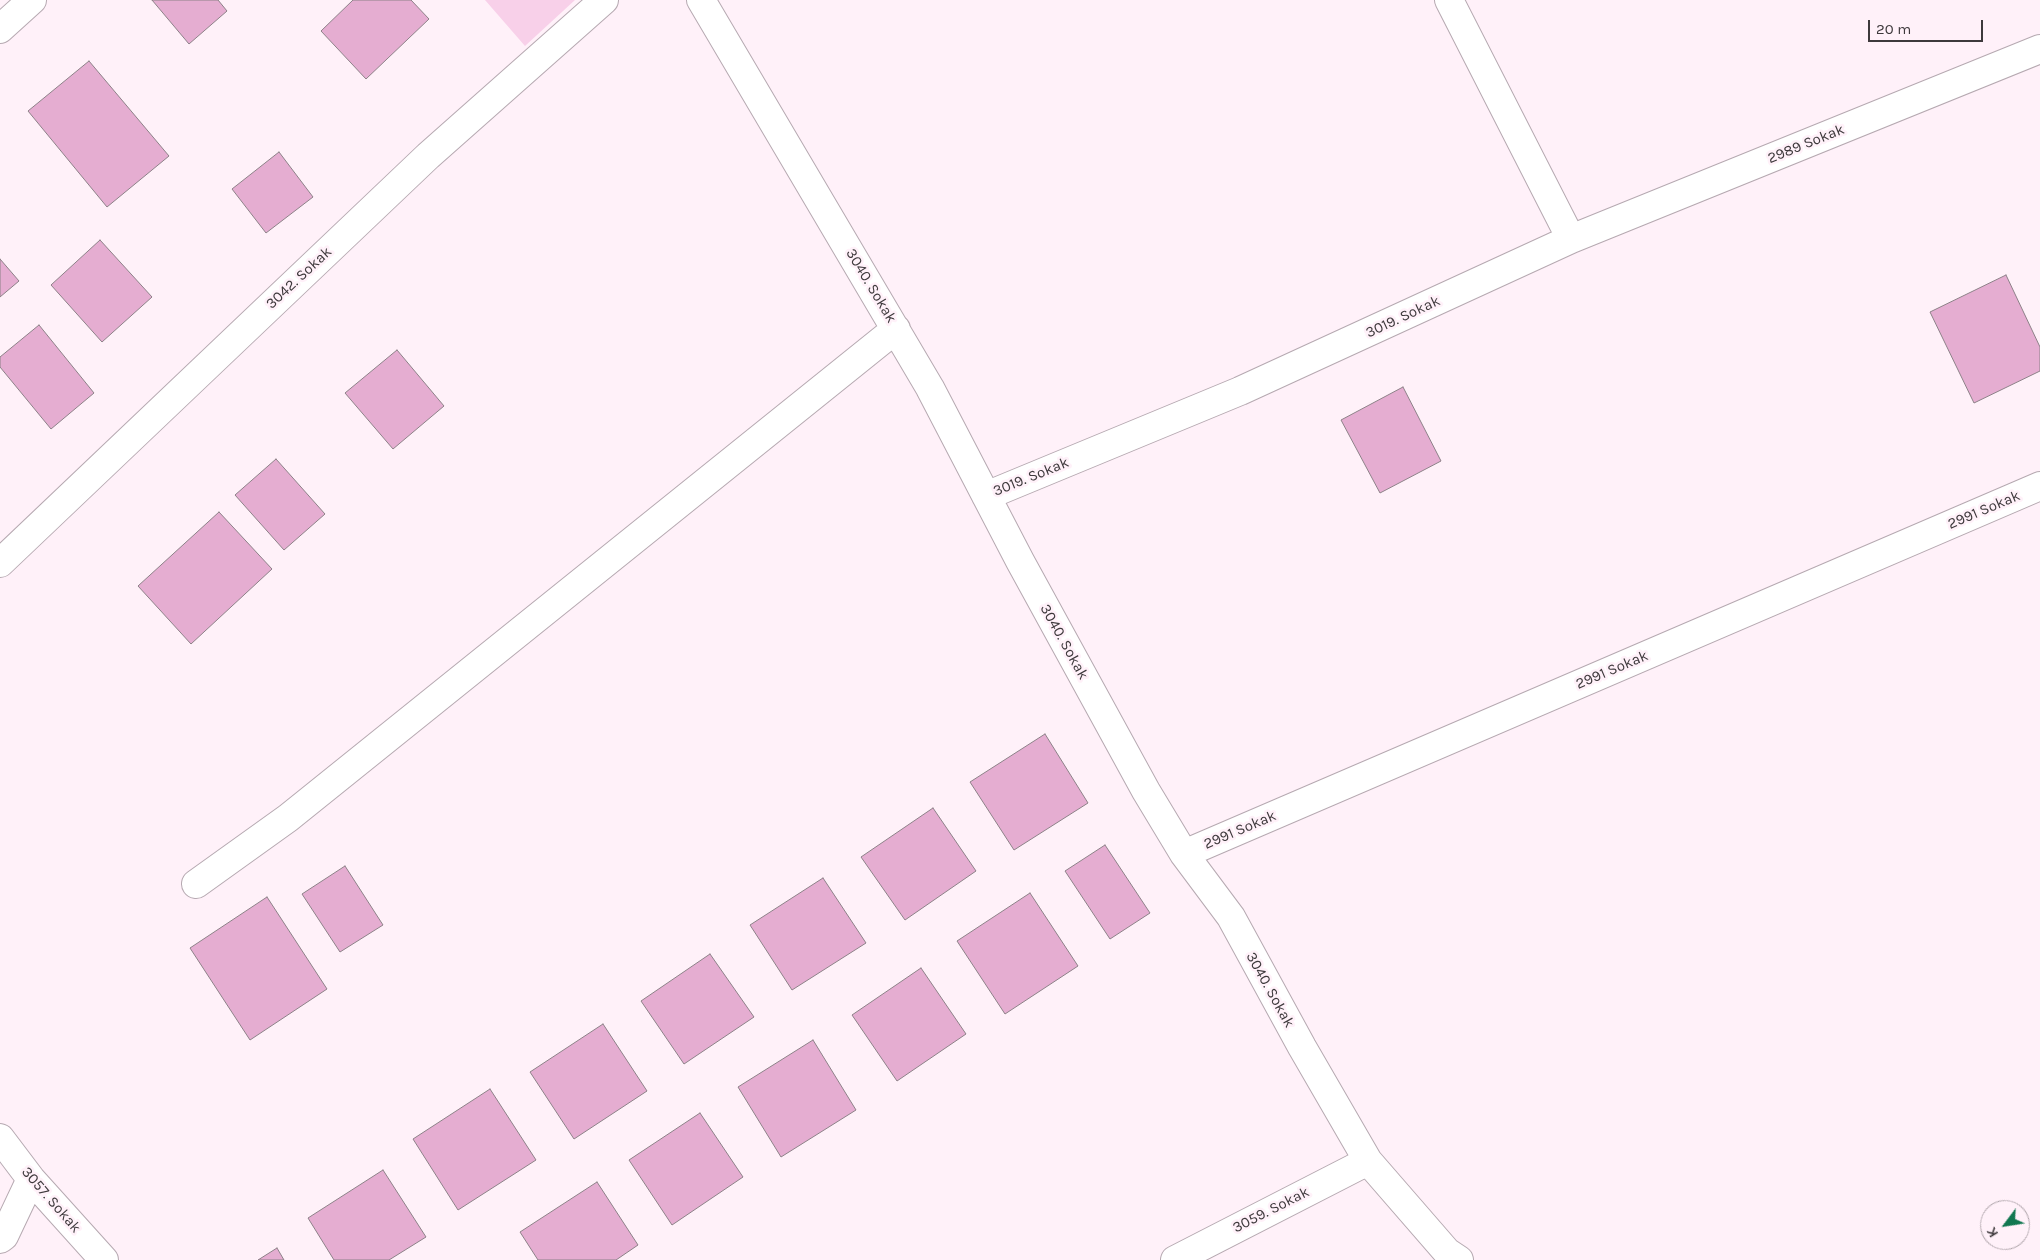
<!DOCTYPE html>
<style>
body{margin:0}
#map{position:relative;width:2040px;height:1260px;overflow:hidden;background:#fff1f9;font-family:Karla,sans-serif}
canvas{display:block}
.north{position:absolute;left:1980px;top:1200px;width:50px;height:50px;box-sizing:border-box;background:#fff1f9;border:1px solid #b2a7ad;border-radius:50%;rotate:239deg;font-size:14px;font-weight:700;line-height:20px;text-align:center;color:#3e393c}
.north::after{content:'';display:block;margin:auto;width:18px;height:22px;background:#117750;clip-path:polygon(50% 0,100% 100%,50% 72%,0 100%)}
.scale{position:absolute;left:1868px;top:20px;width:115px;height:22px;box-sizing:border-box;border:2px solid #3e393c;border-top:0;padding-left:6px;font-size:15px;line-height:18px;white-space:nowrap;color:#3e393c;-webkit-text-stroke:4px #fff1f9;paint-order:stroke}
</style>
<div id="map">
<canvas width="2040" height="1260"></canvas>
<div class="north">K</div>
<div class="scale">20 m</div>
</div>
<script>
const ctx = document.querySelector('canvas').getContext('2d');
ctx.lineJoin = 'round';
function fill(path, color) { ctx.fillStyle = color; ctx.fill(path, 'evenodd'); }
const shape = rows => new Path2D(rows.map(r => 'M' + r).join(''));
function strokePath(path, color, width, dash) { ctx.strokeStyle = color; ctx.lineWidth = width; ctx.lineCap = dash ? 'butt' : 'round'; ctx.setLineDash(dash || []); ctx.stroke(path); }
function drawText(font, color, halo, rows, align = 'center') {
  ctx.font = font + ' Karla,sans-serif'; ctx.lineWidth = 5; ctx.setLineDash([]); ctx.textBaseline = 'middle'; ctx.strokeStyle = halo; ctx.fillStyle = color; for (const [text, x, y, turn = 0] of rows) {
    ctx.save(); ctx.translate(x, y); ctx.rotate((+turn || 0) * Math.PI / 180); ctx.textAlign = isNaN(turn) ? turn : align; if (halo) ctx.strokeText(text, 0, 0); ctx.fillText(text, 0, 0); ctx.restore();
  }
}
const green = shape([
 [485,0,575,0,525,46]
]);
const building = shape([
 [152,0,218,0,227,11,189,44,152,0],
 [353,0,411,0,429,19,366,79,321,31,353,0],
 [89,61,169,156,107,207,28,111,89,61],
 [279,152,313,197,266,233,232,189,279,152],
 [100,240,152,297,102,342,51,285,100,240],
 [0,259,19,281,0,297,0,259],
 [2006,275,2040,347,2040,371,1974,403,1930,312,2006,275],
 [39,325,94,393,51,429,0,367,0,357,39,325],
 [397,350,444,406,393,449,345,393,397,350],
 [1403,387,1441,461,1380,493,1341,420,1403,387],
 [276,459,325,514,284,550,235,495,276,459],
 [219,512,272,569,191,644,138,586,219,512],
 [1045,734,1088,803,1014,850,970,782,1045,734],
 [933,808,976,871,905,920,861,857,933,808],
 [1105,845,1150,913,1110,939,1065,871,1105,845],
 [345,866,383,925,340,952,302,894,345,866],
 [823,878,866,943,792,990,750,925,823,878],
 [1030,893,1078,966,1005,1014,957,941,1030,893],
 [267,897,327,989,250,1040,190,948,267,897],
 [710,954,754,1017,684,1064,641,1001,710,954],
 [921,968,966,1034,897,1081,852,1015,921,968],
 [603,1024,647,1091,574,1139,530,1072,603,1024],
 [813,1040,856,1110,781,1157,738,1087,813,1040],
 [490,1089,536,1160,458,1210,413,1139,490,1089],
 [700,1113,743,1177,672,1225,629,1160,700,1113],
 [383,1170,426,1237,389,1260,334,1260,308,1218,383,1170],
 [597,1182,638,1245,616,1260,538,1260,520,1232,597,1182],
 [277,1248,284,1260,258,1260,277,1248]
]);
const minor = shape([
 [701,0,930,388,1020,561,1146,791,1184,854,1231,917,1302,1047,1368,1161,1447,1252,1459,1260],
 [0,29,32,0],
 [1571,239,2040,49],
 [986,496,1240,391,1571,239,1449,0],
 [0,563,428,156,604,0],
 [1184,854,2040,486],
 [196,884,288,818,896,329],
 [0,1138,31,1179,104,1260],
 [0,1239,4,1236,31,1179],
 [1175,1260,1368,1161]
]);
const streetNames = [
 ["2989 Sokak",1806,144,-22],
 ["3042. Sokak",299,278,-43],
 ["3040. Sokak",871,286,59],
 ["3019. Sokak",1403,317,-25],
 ["3019. Sokak",1031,477,-22],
 ["2991 Sokak",1984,510,-23],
 ["3040. Sokak",1064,642,61],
 ["2991 Sokak",1612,670,-23],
 ["2991 Sokak",1240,830,-23],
 ["3040. Sokak",1270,990,61],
 ["3057. Sokak",51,1200,49],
 ["3059. Sokak",1271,1210,-27]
];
fill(green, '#f8d0e9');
fill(building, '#e5add1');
strokePath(building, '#8d8188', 1);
strokePath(minor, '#b6a9b1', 30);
strokePath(minor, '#fff', 28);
drawText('15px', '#3e393c', '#fff1f9', streetNames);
</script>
